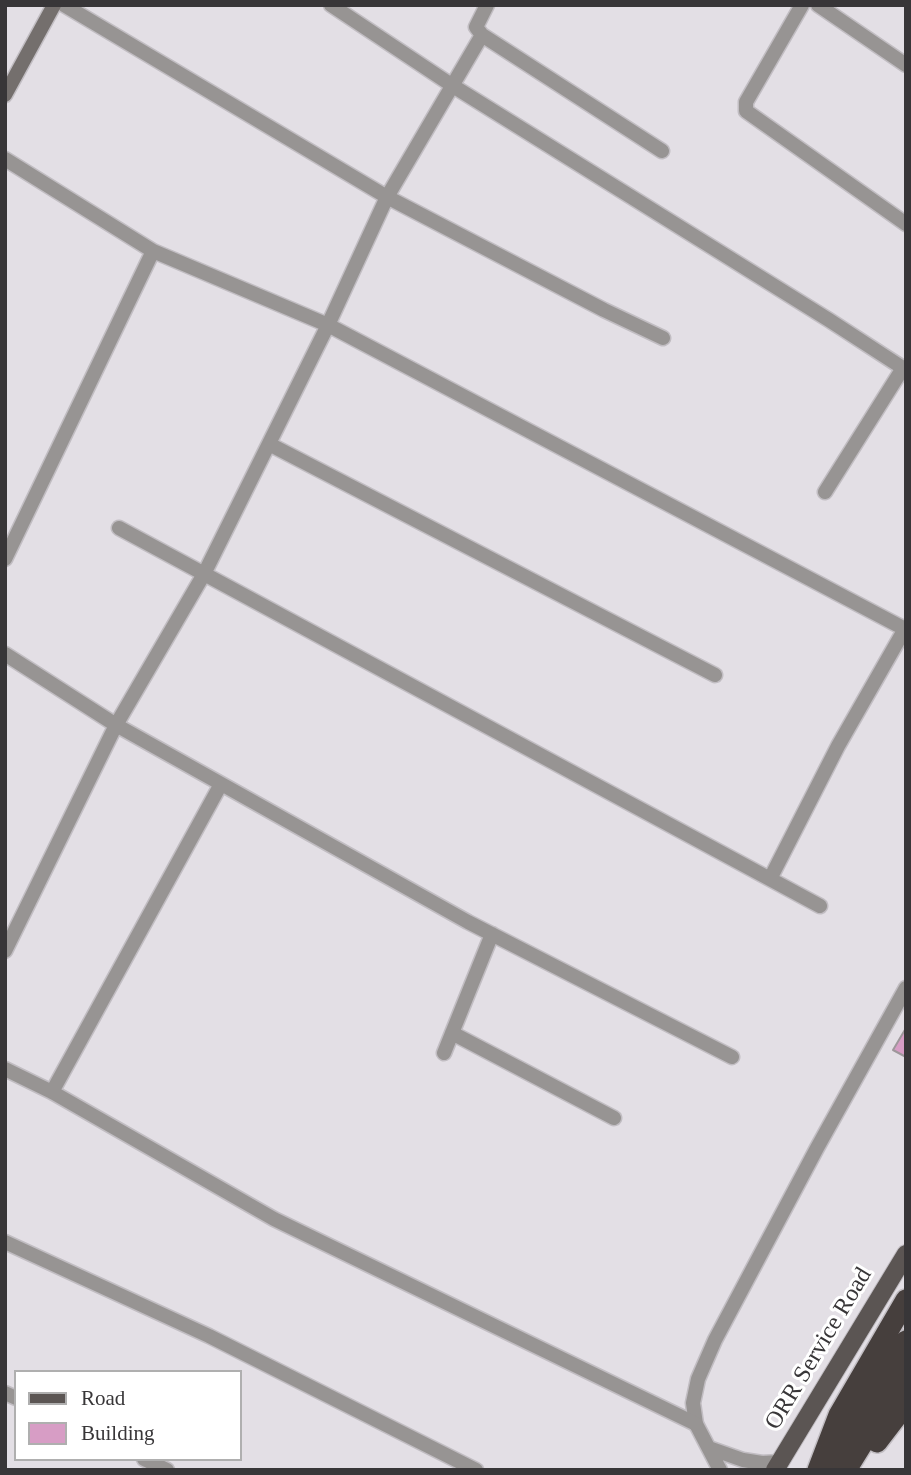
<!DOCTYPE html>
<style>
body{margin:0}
#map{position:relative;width:911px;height:1475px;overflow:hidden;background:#e3dfe5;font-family:Georgia,serif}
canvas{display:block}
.frame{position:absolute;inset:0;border:7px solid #383638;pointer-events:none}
.legend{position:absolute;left:14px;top:1370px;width:228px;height:91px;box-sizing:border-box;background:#fff;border:2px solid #afafaf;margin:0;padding:9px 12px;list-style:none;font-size:21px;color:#383638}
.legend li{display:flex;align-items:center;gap:14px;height:35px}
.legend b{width:35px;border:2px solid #afafaf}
</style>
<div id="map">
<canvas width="911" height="1475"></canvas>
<div class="frame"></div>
<ul class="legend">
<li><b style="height:9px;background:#5b5553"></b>Road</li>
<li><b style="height:19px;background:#d79dc5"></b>Building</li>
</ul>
</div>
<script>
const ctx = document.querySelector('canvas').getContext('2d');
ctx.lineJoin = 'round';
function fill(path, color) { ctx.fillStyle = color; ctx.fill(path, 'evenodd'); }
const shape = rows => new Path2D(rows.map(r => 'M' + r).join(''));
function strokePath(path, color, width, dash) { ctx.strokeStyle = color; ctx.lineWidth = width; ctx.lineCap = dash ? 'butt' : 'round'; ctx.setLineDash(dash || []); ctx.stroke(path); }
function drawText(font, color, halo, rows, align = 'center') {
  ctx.font = font + ' Georgia,serif'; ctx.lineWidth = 6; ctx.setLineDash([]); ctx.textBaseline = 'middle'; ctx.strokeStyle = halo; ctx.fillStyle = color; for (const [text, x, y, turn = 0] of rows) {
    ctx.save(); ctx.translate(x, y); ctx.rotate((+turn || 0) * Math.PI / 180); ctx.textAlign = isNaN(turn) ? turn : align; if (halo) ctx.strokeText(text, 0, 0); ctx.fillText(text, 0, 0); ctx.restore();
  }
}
const building = shape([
 [906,1028,906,1057,893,1050,906,1028]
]);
const service = shape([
 [709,1448,743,1460,762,1463,780,1462],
 [720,1470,696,1424,693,1403,698,1379,715,1340,817,1148,906,988]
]);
const minor = shape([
 [64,5,387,197,604,310,663,338],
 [331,5,453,86,829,320,906,370],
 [487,5,476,27,482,35,662,151],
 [802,5,746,102,746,111,906,224],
 [818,5,906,65],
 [5,159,153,251,5,559],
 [153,251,328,325,905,629],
 [269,444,715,675],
 [825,492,903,368],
 [119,528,820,906],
 [5,654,116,725,468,922,732,1057],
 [770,879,838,746,906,627],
 [5,951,116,725,204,574,328,325,387,197,482,35],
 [452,1033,614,1118],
 [444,1053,492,934],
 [5,1069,52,1092,274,1219,696,1424],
 [52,1092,221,784],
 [5,1242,209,1336,476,1470],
 [5,1393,16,1398],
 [144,1459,167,1470]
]);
const secondary = shape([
 [5,95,54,5]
]);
const primary = shape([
 [775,1470,906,1254]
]);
const motorway = shape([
 [877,1442,906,1404],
 [818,1470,839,1415,906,1300],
 [828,1470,906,1341],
 [846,1470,906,1373]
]);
const streetNames = [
 ["ORR Service Road",819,1349,-59]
];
fill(building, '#d79dc5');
strokePath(building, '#9e979b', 2);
strokePath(service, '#c1bdc2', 17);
strokePath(minor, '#c1bdc2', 17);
strokePath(secondary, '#c1bdc2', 17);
strokePath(primary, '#c1bdc2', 20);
strokePath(motorway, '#c1bdc2', 24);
strokePath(service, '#979493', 14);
strokePath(minor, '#979493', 14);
strokePath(secondary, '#746f6d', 14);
strokePath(primary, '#5b5553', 18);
strokePath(motorway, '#463f3d', 21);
drawText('24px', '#383638', '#fff', streetNames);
</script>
